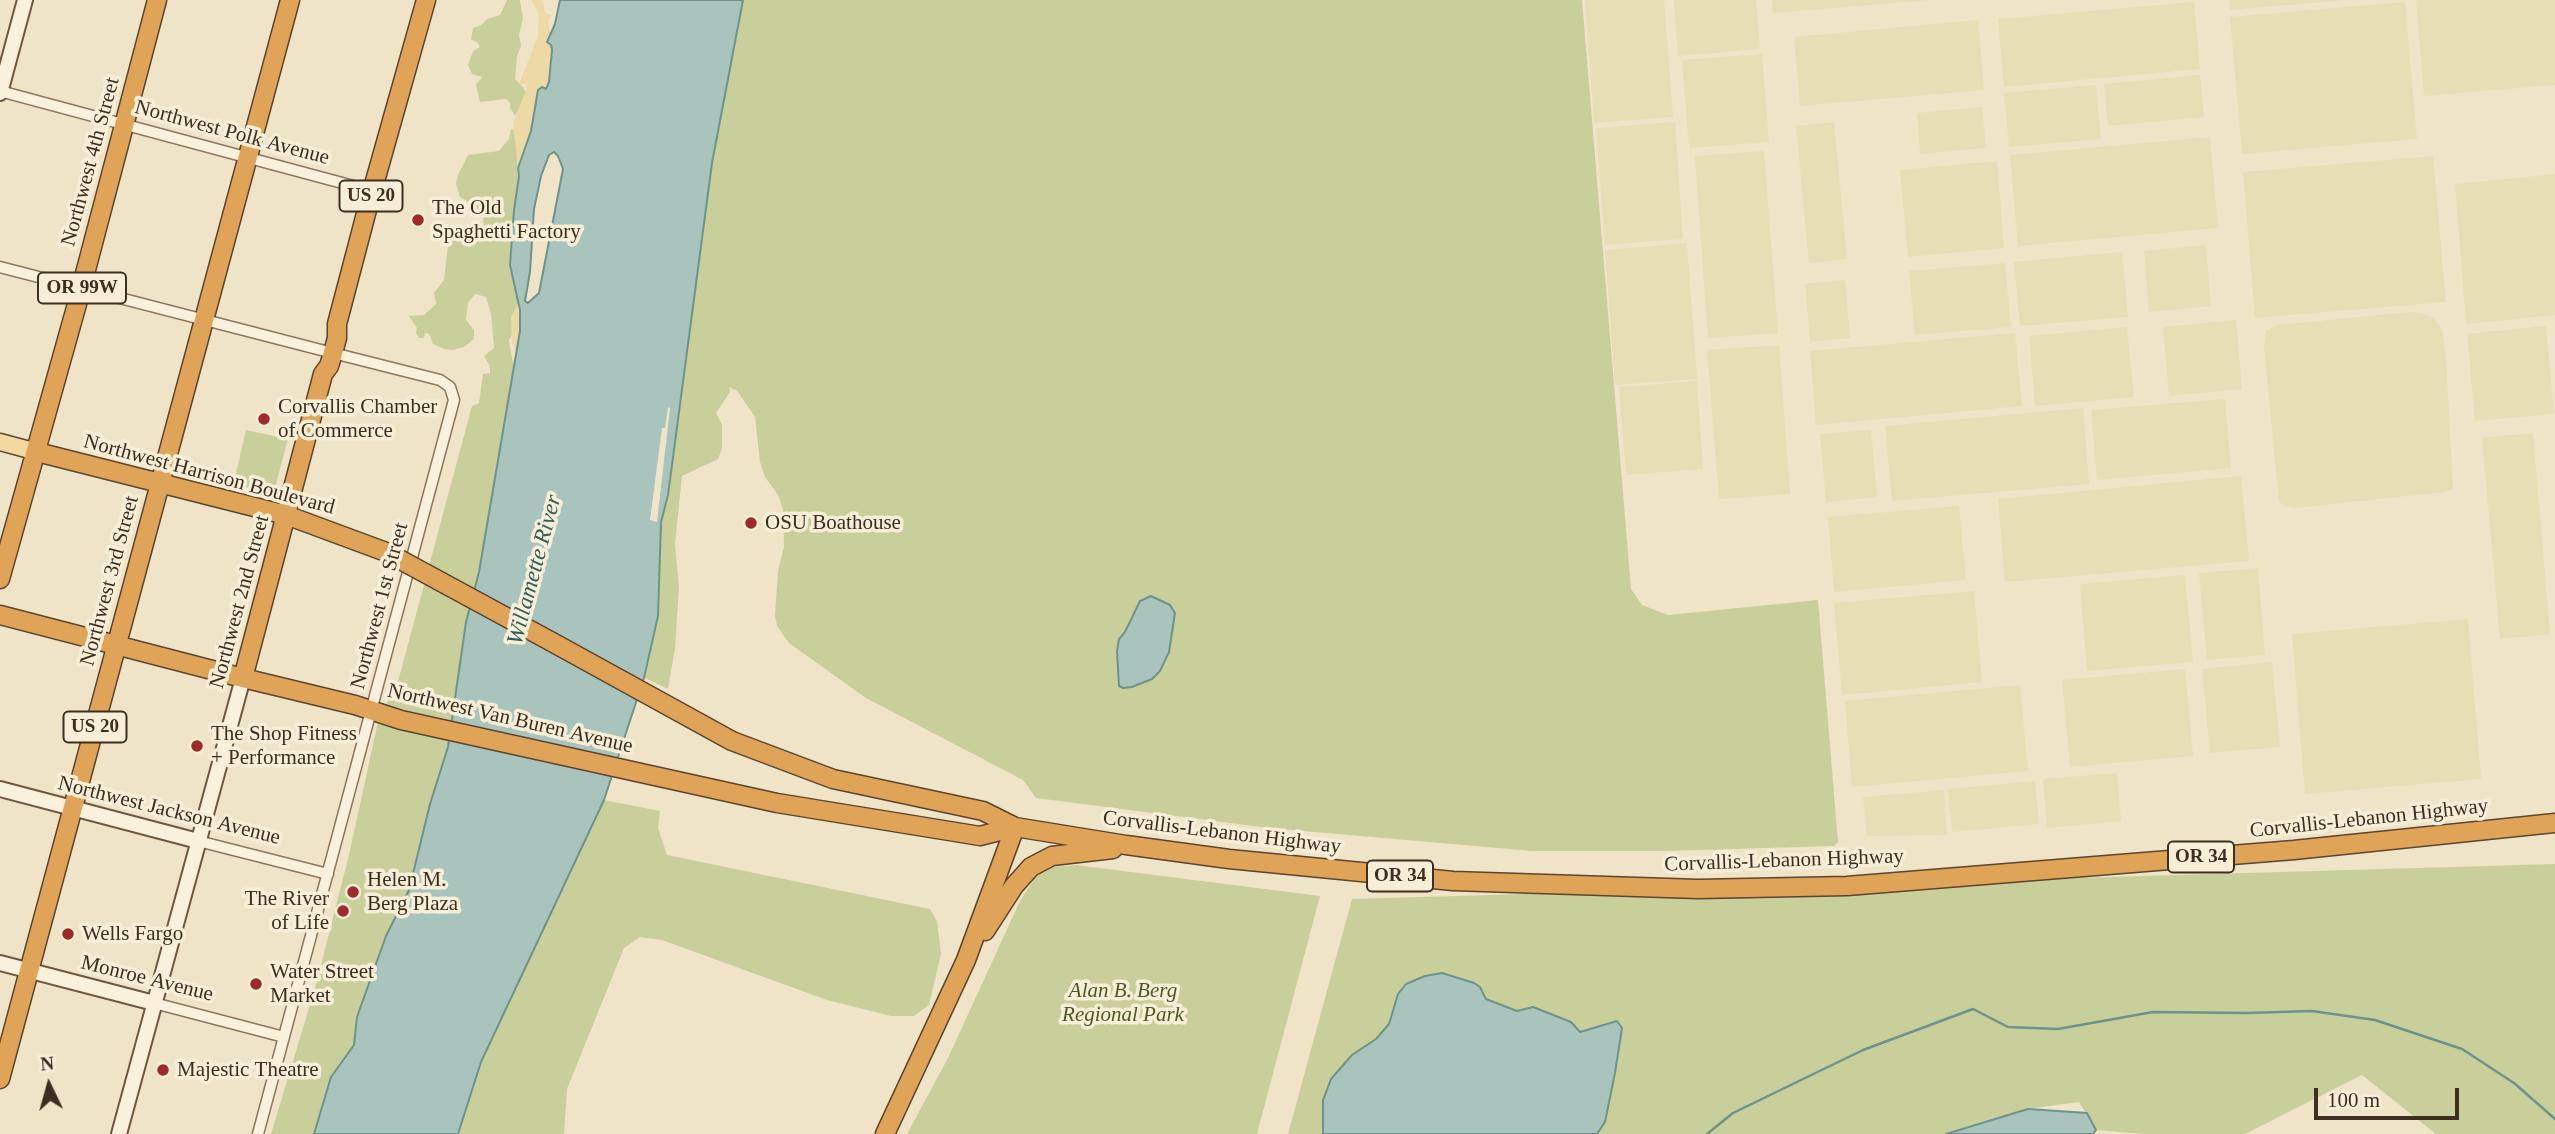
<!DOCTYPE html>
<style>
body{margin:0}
#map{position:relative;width:2555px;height:1134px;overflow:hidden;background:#f0e4c8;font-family:"Times New Roman",serif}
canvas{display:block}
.north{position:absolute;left:14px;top:1050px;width:70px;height:70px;-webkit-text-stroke:5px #f7eed8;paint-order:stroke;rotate:355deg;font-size:19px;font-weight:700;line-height:28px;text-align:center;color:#3d2e20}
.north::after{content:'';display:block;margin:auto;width:24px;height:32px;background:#3d2e20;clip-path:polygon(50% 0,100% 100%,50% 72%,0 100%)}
.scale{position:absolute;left:2314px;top:1088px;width:145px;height:32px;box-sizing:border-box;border:4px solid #3d2e20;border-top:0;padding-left:9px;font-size:21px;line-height:24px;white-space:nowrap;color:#3d2e20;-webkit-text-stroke:5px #f7eed8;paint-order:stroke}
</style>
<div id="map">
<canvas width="2555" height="1134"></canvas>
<div class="north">N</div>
<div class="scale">100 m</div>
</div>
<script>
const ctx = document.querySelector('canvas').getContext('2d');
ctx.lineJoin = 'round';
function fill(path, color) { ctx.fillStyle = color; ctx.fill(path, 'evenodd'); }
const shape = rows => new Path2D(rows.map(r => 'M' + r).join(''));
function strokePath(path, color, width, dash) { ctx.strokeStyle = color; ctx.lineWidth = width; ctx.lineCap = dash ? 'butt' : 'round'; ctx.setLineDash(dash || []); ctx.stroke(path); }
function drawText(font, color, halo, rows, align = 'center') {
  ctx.font = font + ' "Times New Roman",serif'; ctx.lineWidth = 7; ctx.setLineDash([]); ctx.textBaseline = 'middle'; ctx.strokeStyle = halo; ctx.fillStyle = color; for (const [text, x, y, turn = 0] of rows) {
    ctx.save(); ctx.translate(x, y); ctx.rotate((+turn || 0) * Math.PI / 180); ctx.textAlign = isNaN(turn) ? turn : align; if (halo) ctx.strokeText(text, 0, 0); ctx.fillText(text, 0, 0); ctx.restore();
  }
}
const farmland = shape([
 [1585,0,1664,0,1673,117,1594,123],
 [1674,0,1756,0,1760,49,1678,56],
 [1772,0,1930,0,1773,13],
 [2229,0,2346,0,2230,10],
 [2416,0,2555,0,2555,85,2424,96],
 [2194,2,2200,69,2004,87,1998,19],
 [2405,2,2417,139,2242,154,2230,17],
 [1978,20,1984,90,1800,106,1794,37],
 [1762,54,1769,142,1689,148,1682,60],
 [2200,75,2204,117,2108,126,2104,84],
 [2096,85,2101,139,2009,147,2004,93],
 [1982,107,1986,148,1920,154,1917,113],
 [1675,122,1683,239,1605,245,1596,128],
 [1834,122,1847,259,1809,263,1796,126],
 [2210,137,2218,228,2018,246,2010,155],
 [1764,151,1778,333,1708,338,1695,156],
 [2433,156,2446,302,2255,318,2243,172],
 [1997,161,2004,248,1908,257,1900,170],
 [2555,174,2555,315,2466,324,2455,184],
 [1687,243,1697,379,1615,385,1605,250],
 [2206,245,2211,306,2149,312,2144,251],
 [2122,252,2128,317,2020,326,2014,262],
 [2005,263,2011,327,1915,335,1909,271],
 [1845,280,1850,338,1810,342,1805,284],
 [2410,312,2422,313,2434,318,2442,330,2446,358,2453,489,2444,492,2295,508,2284,506,2279,501,2264,348,2266,331,2277,325],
 [2236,320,2242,389,2169,396,2163,327],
 [2546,326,2554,414,2475,421,2467,334],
 [2127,327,2134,397,2035,406,2029,336],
 [2015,333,2022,406,1816,425,1810,351],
 [1779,345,1790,494,1719,499,1707,350],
 [1697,381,1703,469,1626,475,1619,387],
 [2225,399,2231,468,2097,480,2091,410],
 [2083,408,2089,484,1892,501,1885,426],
 [1871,430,1877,497,1826,502,1820,434],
 [2533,433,2550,634,2500,639,2482,438],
 [2241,476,2249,561,2005,582,1998,499],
 [1959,506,1966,580,1834,592,1828,517],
 [2258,568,2265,655,2207,660,2199,573],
 [2185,575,2193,662,2087,671,2080,584],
 [1974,591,1982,682,1842,695,1834,603],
 [2468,619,2481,779,2305,794,2292,634],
 [2272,662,2280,747,2210,753,2202,669],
 [2185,669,2193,756,2070,767,2062,680],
 [2020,685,2028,771,1852,787,1845,701],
 [2117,773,2121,821,2047,828,2043,779],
 [2035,781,2039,824,1952,832,1948,789],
 [1944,790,1947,835,1867,836,1863,797]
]);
const green = shape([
 [507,0,520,0,523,19,519,35,521,46,517,56,515,79,523,87,527,95,515,116,510,108,510,103,506,99,480,102,476,85,482,77,472,74,468,65,473,51,480,47,478,43,471,39,473,28,481,25,487,19,500,15],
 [742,0,1582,0,1631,589,1642,605,1668,615,1818,600,1838,842,1834,846,1664,851,1532,851,1269,828,1036,798,1023,780,866,698,789,643,777,626,775,615,778,571,784,547,783,509,778,495,765,477,760,462,755,417,737,391,729,387,730,392,716,413,722,425,722,449,718,459,682,476,675,544,679,587,675,649,668,689,645,678,658,616,661,522,668,495,712,163],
 [511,129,516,131,520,145,517,159,524,298,517,305,515,328,509,340,515,375,483,557,466,622,448,747,430,804,409,890,386,936,357,1017,354,1045,331,1077,314,1134,271,1134,315,988,349,855,379,717,397,685,472,406,479,403,483,374,490,373,490,366,484,356,494,348,491,314,486,297,475,294,468,303,466,320,474,330,474,339,464,347,453,350,444,349,433,344,429,334,425,333,424,338,419,338,416,333,417,328,409,316,424,315,436,304,434,293,444,280,448,244,450,240,460,232,484,230,483,219,486,212,478,211,472,204,460,197,456,184,458,175,468,155,499,151,509,139],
 [246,430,288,439,276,484,271,490,261,492,233,486],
 [604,800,660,811,658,828,667,855,930,909,937,921,941,954,929,1005,914,1016,891,1016,827,1000,662,940,640,937,624,948,567,1089,564,1134,458,1134,481,1062],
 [2555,864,2555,1134,2436,1134,2362,1075,2245,1134,2144,1134,2096,1130,2079,1102,2028,1109,1946,1134,1288,1134,1352,899],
 [1076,865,1320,896,1257,1134,907,1134,948,1058,1020,901,1036,876,1052,867]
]);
const sand = shape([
 [531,0,543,0,545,13,552,15,548,20,551,35,547,42,551,45,552,63,549,82,534,108,531,131,518,168,513,123,527,88,525,84,519,84,538,36,539,16],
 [518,305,520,331,516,351,512,343,511,316]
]);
const water = shape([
 [560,0,743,0,712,163,668,495,661,522,658,616,644,678,604,800,481,1062,458,1134,314,1134,331,1077,354,1045,357,1017,386,936,409,890,430,804,448,747,466,622,479,572,520,331,520,310,510,265,514,210,519,176,518,168,531,131,538,90,542,87,546,89,549,82,552,50,551,45,547,42,555,24,560,0],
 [554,152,558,156,563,169,539,293,528,303,525,301,530,272,534,209,541,176,549,155,554,152],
 [1151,596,1170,605,1175,613,1169,652,1160,671,1152,679,1132,687,1123,688,1119,686,1117,651,1119,639,1125,632,1140,601,1151,596],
 [1442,973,1474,983,1480,987,1486,999,1517,1011,1533,1007,1571,1022,1580,1032,1617,1021,1622,1028,1615,1073,1605,1122,1597,1134,1323,1134,1323,1100,1331,1079,1352,1055,1376,1039,1389,1024,1398,994,1406,984,1425,976,1442,973],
 [2028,1109,2087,1113,2096,1130,2093,1134,1946,1134,2028,1109]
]);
const pier = shape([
 [668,407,670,408,657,522,650,520,662,428,665,428]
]);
const stream = shape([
 [1707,1134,1733,1113,1863,1050,1973,1009,2008,1027,2058,1029,2153,1012,2247,1013,2312,1011,2375,1020,2462,1049,2514,1083,2555,1119]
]);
const street = shape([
 [0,91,372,191],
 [0,267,325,351],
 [198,841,328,874],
 [154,1003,284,1037],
 [258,1134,454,400,450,387,440,380,333,353]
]);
const secondary = shape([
 [0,93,25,0],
 [0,789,198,841],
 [0,963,154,1003],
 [119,1134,243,678]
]);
const primary = shape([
 [0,442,37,452]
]);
const highway = shape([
 [37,452,286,515,386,552],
 [0,579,77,304,157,0],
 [0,615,243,678,355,705,401,720,777,803,980,836,1015,827],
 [552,642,732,741,833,779,983,811,1015,827,1126,845,1229,859,1453,881,1698,889,1847,886,2294,850,2555,823],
 [243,678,323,374,329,366,333,353,337,338,337,324,368,206,426,0],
 [985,931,1014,886,1031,867,1052,856,1113,849],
 [0,1079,290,0],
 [885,1134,966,960,1015,827]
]);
const highwayBridge = shape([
 [386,552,552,642]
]);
const markers = [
 [418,220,7,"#9e2a2b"],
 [264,419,7,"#9e2a2b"],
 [751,523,7,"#9e2a2b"],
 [197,746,7,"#9e2a2b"],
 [353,892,7,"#9e2a2b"],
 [343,911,7,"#9e2a2b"],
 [68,934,7,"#9e2a2b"],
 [256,984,7,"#9e2a2b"],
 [163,1070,7,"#9e2a2b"]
];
const shields = [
 [371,196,63],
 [82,288,88],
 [95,727,63],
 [2201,857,66],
 [1400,876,66]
];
const shieldNames = [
 ["US 20",371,196],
 ["OR 99W",82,288],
 ["US 20",95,727],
 ["OR 34",2201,857],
 ["OR 34",1400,876]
];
const streetNames = [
 ["Northwest Polk Avenue",232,133,15],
 ["Northwest 4th Street",91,162,-75],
 ["Northwest Harrison Boulevard",209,475,15],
 ["Northwest 3rd Street",110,581,-75],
 ["Northwest 2nd Street",240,602,-75],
 ["Northwest 1st Street",380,606,-75],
 ["Northwest Van Buren Avenue",510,719,13],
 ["Northwest Jackson Avenue",169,811,14],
 ["Corvallis-Lebanon Highway",2369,819,-6],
 ["Corvallis-Lebanon Highway",1222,833,7],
 ["Corvallis-Lebanon Highway",1784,861,-2],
 ["Monroe Avenue",147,979,14]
];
const poiNames = [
 ["The Old",432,208],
 ["Spaghetti Factory",432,232],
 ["Corvallis Chamber",278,407],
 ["of Commerce",278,431],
 ["OSU Boathouse",765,523],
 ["The Shop Fitness",211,734],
 ["+ Performance",211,758],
 ["Helen M.",367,880],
 ["Berg Plaza",367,904],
 ["The River",329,899,"right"],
 ["of Life",329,923,"right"],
 ["Wells Fargo",82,934],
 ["Water Street",270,972],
 ["Market",270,996],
 ["Majestic Theatre",177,1070]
];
const parkNames = [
 ["Alan B. Berg",1123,991],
 ["Regional Park",1123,1015]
];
const waterNames = [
 ["Willamette River",535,570,-75]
];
fill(farmland, '#e6deb5');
fill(green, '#c9cf9b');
fill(sand, '#ecd9a5');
fill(water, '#a9c4bc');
strokePath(water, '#6f938a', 2);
fill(pier, '#f0e4c8');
strokePath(stream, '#6f938a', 2.5);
strokePath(street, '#8d765c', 13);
strokePath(secondary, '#6f573f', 18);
strokePath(primary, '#5b4430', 19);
strokePath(highway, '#5b4430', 21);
strokePath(street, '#faf1dc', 10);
strokePath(secondary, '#faf1dc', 14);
strokePath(primary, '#f3d9a0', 16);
strokePath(highway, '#e0a458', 18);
strokePath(highwayBridge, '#5b4430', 21, []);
strokePath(highwayBridge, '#e0a458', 18);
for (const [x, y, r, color] of markers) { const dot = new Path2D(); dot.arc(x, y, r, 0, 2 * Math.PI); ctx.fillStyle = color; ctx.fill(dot); strokePath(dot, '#f7eed8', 2.5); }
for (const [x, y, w] of shields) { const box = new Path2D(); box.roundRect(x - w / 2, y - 15.5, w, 31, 5); ctx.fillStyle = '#f7eed8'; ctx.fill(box); strokePath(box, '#3d2e20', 2); }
drawText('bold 19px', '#3d2e20', null, shieldNames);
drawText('21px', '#3d2e20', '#f7eed8', streetNames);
drawText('21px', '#3d2e20', '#f7eed8', poiNames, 'left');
drawText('italic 21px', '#4d5a26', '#f7eed8', parkNames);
drawText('italic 23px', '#2f5d5a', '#f7eed8', waterNames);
</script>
